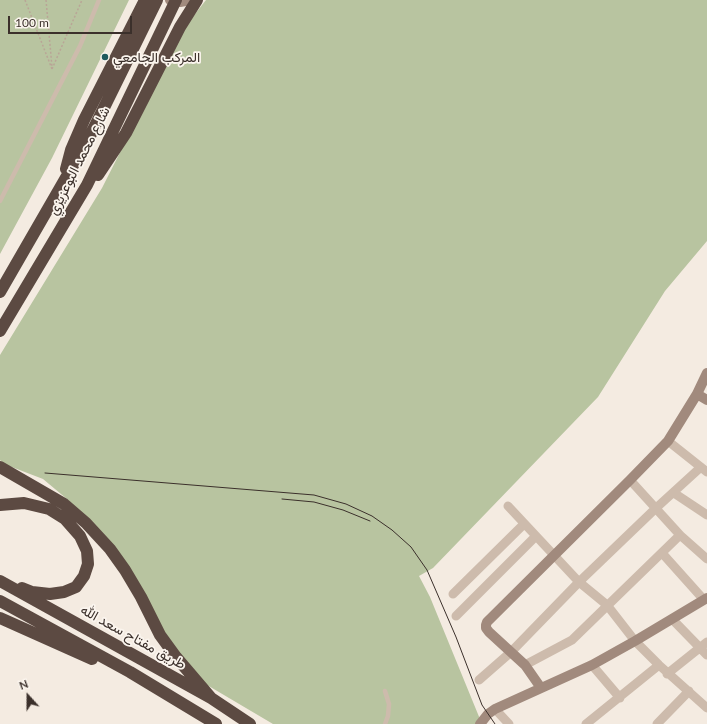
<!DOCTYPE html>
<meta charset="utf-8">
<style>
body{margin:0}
#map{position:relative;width:707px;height:724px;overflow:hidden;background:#f4ebe1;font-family:Lato,sans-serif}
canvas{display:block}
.north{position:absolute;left:8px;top:676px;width:40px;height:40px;-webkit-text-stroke:3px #fbf5ee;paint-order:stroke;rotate:339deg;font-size:11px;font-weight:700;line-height:16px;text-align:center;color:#3b302b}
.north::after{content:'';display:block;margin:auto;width:14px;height:18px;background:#3b302b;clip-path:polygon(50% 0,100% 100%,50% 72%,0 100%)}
.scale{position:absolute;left:8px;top:16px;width:124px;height:18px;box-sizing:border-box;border:2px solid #3b302b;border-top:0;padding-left:5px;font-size:12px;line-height:14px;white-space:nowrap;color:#3b302b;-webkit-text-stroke:3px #fbf5ee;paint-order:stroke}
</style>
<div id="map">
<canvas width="707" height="724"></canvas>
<div class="north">N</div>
<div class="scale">100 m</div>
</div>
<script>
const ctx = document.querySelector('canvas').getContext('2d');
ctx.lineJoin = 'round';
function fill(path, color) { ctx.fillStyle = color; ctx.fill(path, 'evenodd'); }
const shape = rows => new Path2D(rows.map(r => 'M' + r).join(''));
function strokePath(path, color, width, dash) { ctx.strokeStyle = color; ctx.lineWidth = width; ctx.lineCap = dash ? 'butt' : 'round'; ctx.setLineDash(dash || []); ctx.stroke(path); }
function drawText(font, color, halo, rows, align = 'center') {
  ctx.font = font + ' Lato,Vazirmatn,sans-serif'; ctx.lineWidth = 3.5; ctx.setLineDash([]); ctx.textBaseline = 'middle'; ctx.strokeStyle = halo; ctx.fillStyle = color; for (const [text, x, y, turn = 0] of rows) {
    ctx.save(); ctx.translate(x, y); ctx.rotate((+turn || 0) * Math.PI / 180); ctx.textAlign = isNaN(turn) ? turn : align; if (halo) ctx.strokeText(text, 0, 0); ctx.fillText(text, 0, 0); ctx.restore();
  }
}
const green = shape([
 [0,0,129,0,52,158,0,254],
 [206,0,707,0,707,241,665,291,598,397,433,568,419,576,430,597,482,724,273,724,207,685,165,638,122,562,67,499,43,479,4,464,0,460,0,355,102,188,181,32]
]);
const path = shape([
 [25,0,52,69],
 [46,0,52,67],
 [52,69,82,0]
]);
const lane = shape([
 [0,201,80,46,99,0],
 [385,691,389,704,388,716,385,724]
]);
const street = shape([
 [668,441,707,472],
 [630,480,680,535,707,559],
 [674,493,707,515],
 [508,506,579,582,607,605,635,641,659,665,707,708],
 [662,553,704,600],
 [453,594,524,524],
 [456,616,536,536],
 [672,619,707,655],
 [525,665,572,640,680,535],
 [592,665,620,698],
 [667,674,707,642],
 [479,680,511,652,579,582,655,509,701,467],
 [495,709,509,724],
 [586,724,659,665],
 [657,724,689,691]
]);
const secondary = shape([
 [170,0,180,2,191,0],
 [697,394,707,400],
 [541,688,525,665,489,632,486,628,486,625,487,622,630,480,668,441,697,394,707,373],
 [480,724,488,714,495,709,592,665,635,641,707,598]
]);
const highway = shape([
 [66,169,71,150,84,120,145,0],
 [98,175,126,133,180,27,197,0],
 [0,292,90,136,157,0],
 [0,331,87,185,176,0],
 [0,467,64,504,86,523,110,549,125,570,141,597,160,635,176,657,211,698],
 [0,505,24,503,49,509,65,519,80,536,87,551,88,564,84,576,76,587,64,592,50,594,32,592,22,588],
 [0,581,211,698,250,724],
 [0,601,130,672,216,724],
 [0,618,92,659]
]);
const tram = shape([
 [45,473,314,495,346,504,372,516,392,530,411,547,427,570,456,637,482,705,495,724],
 [282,499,314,502,343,510,370,521]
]);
const markers = [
 [105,57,4,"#1f5a5e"]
];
const poiNames = [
 ["المركب الجامعي",113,57]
];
const streetNames = [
 ["شارع محمد البوعزيزي",79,161,-63],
 ["طريق مفتاح سعد الله",133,637,29]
];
fill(green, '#b8c4a0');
strokePath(path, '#b9a596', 1.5, [2, 2]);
strokePath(lane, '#cdbbac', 4.5);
strokePath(street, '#cdbbac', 9);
strokePath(secondary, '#a18a7d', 10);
strokePath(highway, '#5c4a42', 12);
strokePath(tram, '#3b302b', 1);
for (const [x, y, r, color] of markers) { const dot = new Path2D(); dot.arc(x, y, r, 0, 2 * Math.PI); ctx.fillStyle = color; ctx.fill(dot); strokePath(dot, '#fbf5ee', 1.5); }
drawText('14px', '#3b302b', '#fbf5ee', poiNames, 'left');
drawText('14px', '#3b302b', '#fbf5ee', streetNames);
</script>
